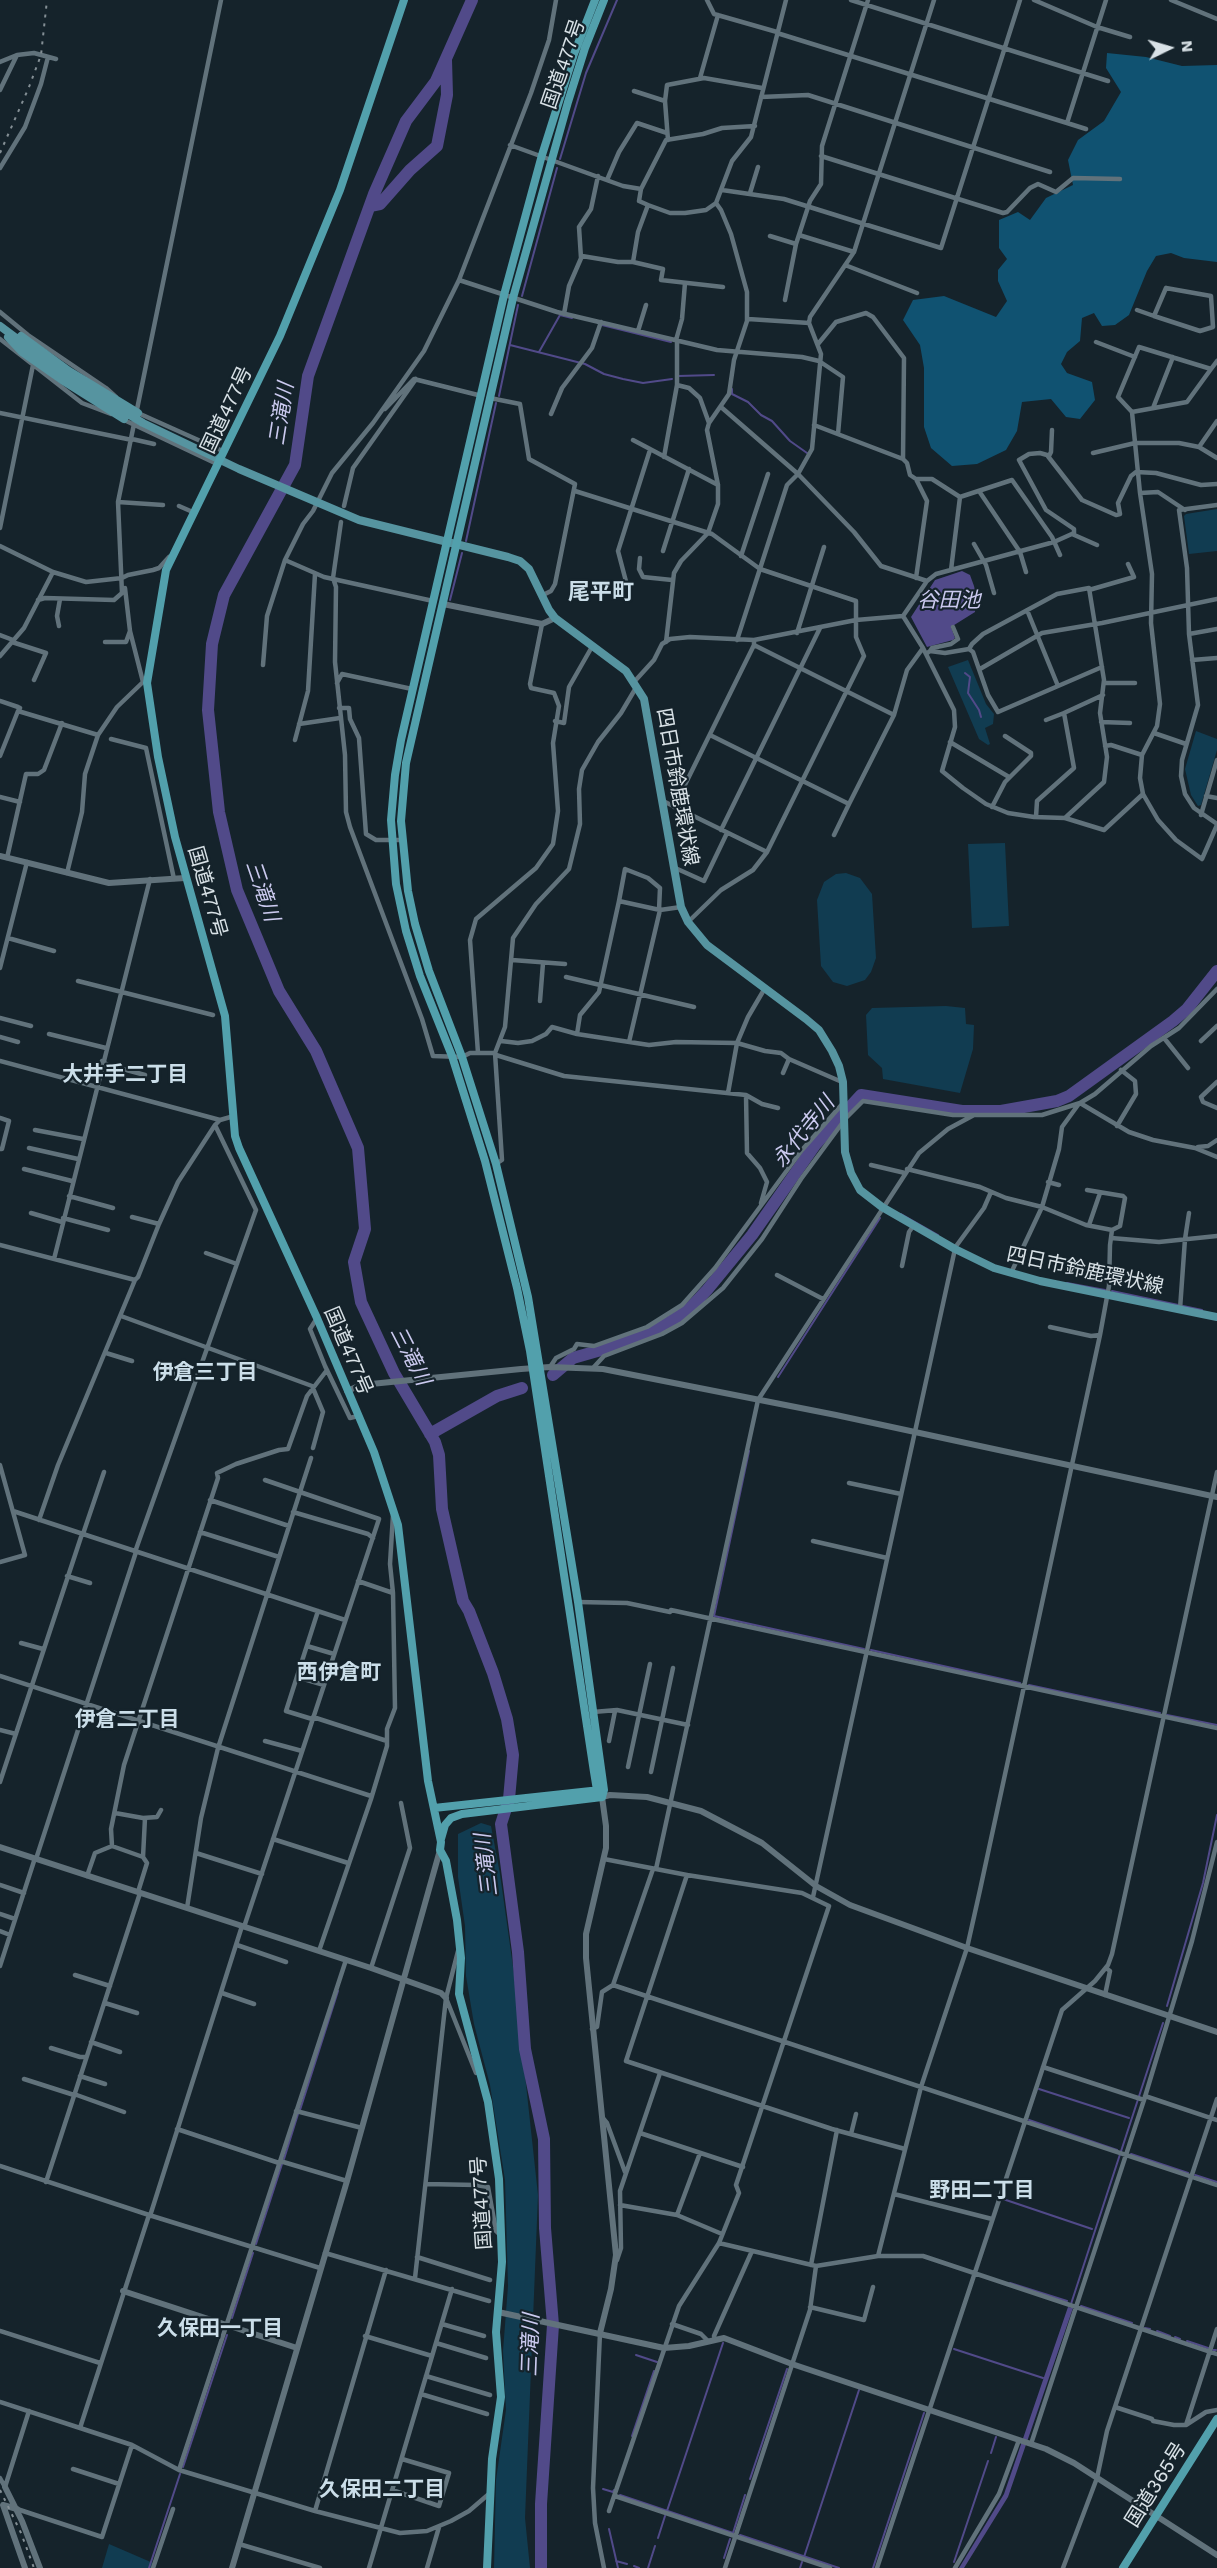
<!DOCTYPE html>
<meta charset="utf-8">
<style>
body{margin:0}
#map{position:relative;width:1217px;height:2568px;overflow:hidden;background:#15232b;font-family:"Work Sans",sans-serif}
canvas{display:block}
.north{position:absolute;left:1139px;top:18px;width:60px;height:60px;-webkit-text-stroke:4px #15232b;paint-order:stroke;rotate:85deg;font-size:16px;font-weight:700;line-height:24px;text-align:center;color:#d9e2e7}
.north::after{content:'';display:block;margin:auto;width:21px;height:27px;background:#d9e2e7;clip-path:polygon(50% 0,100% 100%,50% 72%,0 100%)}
</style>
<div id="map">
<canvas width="1217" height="2568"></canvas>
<div class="north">N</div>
</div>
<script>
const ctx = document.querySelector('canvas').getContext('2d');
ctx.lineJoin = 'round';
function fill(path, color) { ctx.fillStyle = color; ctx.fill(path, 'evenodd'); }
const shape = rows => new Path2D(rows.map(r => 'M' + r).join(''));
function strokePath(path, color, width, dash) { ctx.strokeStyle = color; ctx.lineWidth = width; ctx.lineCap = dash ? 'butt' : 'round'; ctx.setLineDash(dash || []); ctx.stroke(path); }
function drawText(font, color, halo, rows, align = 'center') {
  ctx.font = font + ' "Work Sans","Noto Sans JP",sans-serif'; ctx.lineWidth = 4.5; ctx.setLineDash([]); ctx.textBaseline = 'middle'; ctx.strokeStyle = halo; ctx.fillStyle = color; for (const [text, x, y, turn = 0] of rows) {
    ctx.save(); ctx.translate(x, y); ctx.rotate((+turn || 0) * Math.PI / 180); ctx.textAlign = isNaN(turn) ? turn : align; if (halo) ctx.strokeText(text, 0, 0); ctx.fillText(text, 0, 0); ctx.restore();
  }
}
const green = shape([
 [1217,509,1217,551,1189,554,1184,516,1186,514],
 [968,660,986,704,994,714,993,724,985,728,990,744,988,745,979,739,948,667],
 [1196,731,1217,739,1217,750,1201,805,1198,806,1191,795,1185,769],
 [1005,843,1009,926,972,928,968,844],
 [846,873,860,878,872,894,876,958,871,972,865,980,847,986,833,982,821,966,817,900,824,882,836,874],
 [946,1006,965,1008,966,1024,974,1025,973,1049,960,1093,883,1079,882,1068,868,1055,866,1015,872,1008],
 [481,1823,491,1826,500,1874,514,1974,538,2195,525,2518,530,2568,494,2568,496,2480,506,2410,503,2351,508,2286,505,2180,490,2085,474,2024,466,1976,465,1926,458,1877,458,1834],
 [109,2544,153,2563,151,2568,102,2568]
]);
const forest = shape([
 [1107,53,1146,57,1182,66,1217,65,1217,262,1184,258,1171,253,1156,256,1147,271,1129,315,1115,325,1102,326,1094,313,1082,318,1080,341,1067,352,1061,364,1067,373,1092,382,1095,400,1080,419,1066,417,1051,399,1022,402,1017,431,1006,450,977,464,952,466,931,448,924,427,924,368,920,345,903,320,913,300,944,296,996,317,1007,301,998,281,998,270,1007,259,999,248,999,220,1018,212,1030,220,1046,198,1073,185,1068,160,1078,140,1104,121,1121,92,1106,68]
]);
const water = shape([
 [962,571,970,575,974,586,976,595,975,612,951,627,955,638,953,640,927,647,911,617,935,580],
 [1068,2307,1073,2308,1008,2497,964,2568,959,2568,1004,2494]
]);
const stream = shape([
 [560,159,586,73,617,0],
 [522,296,557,168],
 [602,325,671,342],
 [510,345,585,364,604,374,623,379,643,383,672,379],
 [539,352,560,315,572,318],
 [678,376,714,375],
 [732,389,732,394,748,402,761,415,772,421,790,441,807,453],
 [499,396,518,305],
 [466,541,496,403],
 [450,600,462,553],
 [965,673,970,677,968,693,979,710,981,717],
 [901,1214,938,1235],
 [1067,1283,1105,1290],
 [1112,1291,1202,1310],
 [778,1377,880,1218],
 [749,1451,714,1616,864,1649],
 [871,1650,1020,1683],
 [1029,1685,1160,1713],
 [1167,1715,1217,1725],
 [1167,2006,1203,1883,1217,1815],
 [1039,2089,1129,2118],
 [300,2110,338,1991],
 [1029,2120,1117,2150],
 [1131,2154,1188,2173],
 [284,2159,298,2114],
 [1195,2175,1217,2182],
 [1003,2199,1092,2229],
 [256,2244,282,2164],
 [1010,2283,1067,2301],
 [1071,2304,1163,2023],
 [1081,2306,1132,2323],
 [232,2318,253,2253],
 [1145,2328,1150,2329],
 [1157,2331,1170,2336],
 [1175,2337,1180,2339],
 [1187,2341,1208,2348],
 [954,2349,1043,2378],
 [1213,2350,1216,2350],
 [636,2355,657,2362],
 [632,2436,654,2371],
 [991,2453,996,2437],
 [183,2467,227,2335],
 [750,2479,787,2369],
 [603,2489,613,2492,614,2490],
 [620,2495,733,2533,745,2495],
 [667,2511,723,2343],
 [609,2529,618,2568],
 [740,2535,839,2568],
 [658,2538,665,2516],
 [804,2557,859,2390],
 [724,2558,730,2539],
 [616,2561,627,2564],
 [954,2562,988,2461],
 [634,2566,639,2568],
 [149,2568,180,2474],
 [648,2568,655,2546],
 [800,2568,802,2562],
 [873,2568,924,2413]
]);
const river = shape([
 [472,0,436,81,406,121,374,194,308,376,295,465,224,595,212,644,208,710,219,812,237,890,279,991,316,1051,358,1148,365,1229,354,1262,361,1302,394,1373,435,1442,439,1455,442,1509,463,1601,469,1611,493,1673,507,1719,513,1755,509,1799,501,1824,518,1952,525,2049,544,2139,545,2228,553,2325,541,2504,541,2568],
 [370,206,380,204,410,170,437,146,447,95,446,60],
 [553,1375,573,1358,601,1350,653,1330,670,1322,690,1308,707,1290,752,1235,815,1145,861,1095,962,1111,1001,1111,1057,1101,1069,1096,1173,1021,1187,1009,1217,971],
 [430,1434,497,1396,522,1388]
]);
const minor = shape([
 [707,0,714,14,777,32],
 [851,0,1108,81],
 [1034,0,1097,27,1130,37],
 [1171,0,1217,19],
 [777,33,1067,123,1106,0],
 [0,62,17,55,34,53,56,59],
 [700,78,718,15],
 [0,90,17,55],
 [634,91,665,101],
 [761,97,808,95,1050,172],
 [1067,123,1086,129],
 [668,140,665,101,667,85,704,78,762,88],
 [510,145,623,186,641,189],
 [821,156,1003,213,1007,212,1030,188,1038,184,1056,192,1073,178,1120,179],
 [0,168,25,127,41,84,48,57],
 [607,180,619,152,637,123,667,133],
 [722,190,784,199,941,248,1020,0],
 [750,193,758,167],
 [648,205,670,213,685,213,706,210,716,203],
 [799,235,854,252],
 [770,236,796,244],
 [581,258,579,227,591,209,598,176],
 [633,262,663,269,661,280,723,287],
 [845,265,917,293],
 [459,280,557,312,717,350,802,357,819,361,843,377,838,434],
 [1166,288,1211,296,1213,327,1200,331,1154,316,1166,288],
 [785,300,796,244,810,201,821,184,822,146,868,0],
 [1137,310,1154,316],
 [0,312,28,335,106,388,116,397],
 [564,314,569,286,582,256,618,262,633,262,638,232,648,205,639,201,641,189,666,140,703,134,722,128,755,126],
 [748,319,809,323],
 [638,331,646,305],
 [0,339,82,403,111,414],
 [676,340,682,319,685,283],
 [1096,342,1135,357],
 [818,344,836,322,866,313,873,317,904,358,903,459,907,463,910,475,916,479,927,501,916,578],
 [677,385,689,388,700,398,709,423],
 [490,398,520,404,529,459,575,484,555,584,551,591,543,595],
 [721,407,798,474,854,532,881,566,927,581],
 [1153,408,1173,357],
 [385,409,414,379,482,396],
 [1132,412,1187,402,1211,369],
 [0,413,132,440],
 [138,413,225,452],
 [551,414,562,388,592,348,601,322],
 [122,419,217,464],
 [814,425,903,459],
 [132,439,154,444],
 [633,440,718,485],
 [1199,447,1217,421],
 [1093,453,1135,443,1179,443,1199,447,1217,458],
 [1049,456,1051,452,1052,430],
 [664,457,677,385,677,340],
 [916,479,932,479,960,497,1012,480,1052,537,1060,555],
 [575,491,712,534,760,569,856,601,856,637,864,656,767,852,753,870,721,890,688,922],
 [979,491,1020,552,1026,572],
 [1140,493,1132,412,1118,397,1139,347,1211,369,1217,361],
 [118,502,163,505],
 [1217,505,1179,510,1187,568,1189,634,1198,705,1182,760,1181,776,1185,794,1194,808,1217,824],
 [179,506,195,513],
 [344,506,353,468,416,379],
 [1185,510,1158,492,1140,493,1152,574,1151,623,1160,704,1157,726,1142,755,1140,778,1143,794,1158,820,1176,840,1202,859,1217,825],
 [341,522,333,578,336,587,335,662,345,755,346,812,350,827,422,1019,433,1056,462,1057,470,1053,495,1053],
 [0,528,33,365],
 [1072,534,1097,545],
 [974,544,986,565,994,593],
 [0,546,53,572,86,582,122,578,128,575,153,570,159,568,169,557],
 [663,551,689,469],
 [741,556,768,474],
 [640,558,639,569,643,577,672,580],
 [285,560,324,577,433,601],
 [951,570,960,497],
 [125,588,130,631,143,682],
 [628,589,618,551,650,450],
 [1089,590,1134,577,1128,564],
 [38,600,45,598,114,600,122,593,118,502,221,0],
 [1027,610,1058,686],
 [903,616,923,648,954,710,955,727,942,771,963,788,986,804,1008,813,1034,817,1065,818,1104,830,1143,794],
 [59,626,57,616,60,599],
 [797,633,824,547],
 [1189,634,1217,629],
 [0,635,13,640],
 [737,640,787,485,798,474,812,449,821,354,809,323,810,317,854,252,934,0],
 [12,642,46,653,34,680],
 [105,642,126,642,130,631],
 [666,642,674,573,681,561,708,533,718,504,718,485,707,430,709,423,729,394,734,360,747,321,747,292,731,234,721,210,716,203,732,161,751,137,786,0],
 [754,645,894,715],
 [969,649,973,652,988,695,998,712,1102,667],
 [930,651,932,648,951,644,958,639,953,627],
 [926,654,930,651,945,653,969,649,972,644,983,634,1057,594,1089,588,1104,680,1100,713,1107,757,1104,782,1065,818],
 [0,656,24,628,53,572],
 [1192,660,1217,658],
 [263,665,267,616,285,560,303,524,313,511,332,473,373,423,424,351,459,280,531,93,549,40,556,0],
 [980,669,1042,633,1102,623,1217,599],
 [634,682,654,660,662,644,670,639,690,637,754,640,856,620,903,616,927,581,936,574,1054,542,1074,533,1074,529,1046,510,1019,460,1029,454,1040,453,1047,455,1082,500,1116,515,1120,514,1118,503,1131,476,1136,472,1156,473,1201,485,1217,484],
 [337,683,342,674,412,689],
 [1104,683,1135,683],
 [0,701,18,707,20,708,18,711],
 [339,708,349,708,350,719,359,738,366,834,376,840,401,840],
 [1046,720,1064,713],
 [555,721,564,723,569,687,593,645],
 [1101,722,1130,723],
 [299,724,340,718],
 [1154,733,1186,744],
 [710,735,849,804,894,715,907,670,923,648],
 [111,739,146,748,174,879],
 [295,740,308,691,315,574],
 [950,742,1009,777],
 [1105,746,1111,745,1142,755],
 [0,756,18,711,98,735],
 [1206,796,1217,798],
 [0,797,20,802],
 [663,801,767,852],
 [674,807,754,645,754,640],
 [992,807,1005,782,1031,756,1031,753,1005,736],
 [1201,815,1217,760],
 [1036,817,1037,801,1074,768,1064,713,1103,695],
 [721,830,820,628],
 [834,835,849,804],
 [7,858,26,774,38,774,44,770,62,723],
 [673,867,704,881,727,833],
 [67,873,82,812,85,774,98,735,117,707,143,682],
 [619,901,625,869,648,878,660,888,659,910],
 [8,938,54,951],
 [512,960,565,964],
 [0,968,27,862],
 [566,977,694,1007],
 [78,981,213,1015],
 [540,1001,543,963],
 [0,1018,31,1026],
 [49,1034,106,1048],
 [577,1034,580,1015,599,992,619,901,660,910,681,907],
 [0,1037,18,1042],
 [1164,1038,1188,1068],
 [501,1041,518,1043,532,1041,546,1034,552,1027,577,1034,649,1045,676,1042,737,1043,765,1051,781,1053,789,1059,842,1082],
 [1201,1041,1217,1026],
 [629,1042,660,910],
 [478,1053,470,940,476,919,536,868,553,844,558,811,553,743,559,706,554,693,531,688,530,684,542,624],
 [495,1053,505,1027,513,938,536,904,569,869,580,824,579,789,582,770,598,742,621,713,637,686],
 [495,1053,502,1160,496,1164],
 [496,1055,564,1076,746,1095,762,1104,778,1108],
 [0,1061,220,1120],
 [102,1061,108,1065,145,1075],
 [783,1073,789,1059],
 [1217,1082,1201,1097,1203,1102,1217,1108],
 [728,1093,737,1043,748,1017,765,988],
 [746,1095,747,1153,760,1168,767,1182,761,1203],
 [1080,1103,1129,1132,1153,1140,1195,1148,1217,1157],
 [0,1118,9,1121,2,1149,0,1149],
 [845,1119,863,1101,953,1115,1042,1115,1080,1103,1095,1094,1151,1046,1179,1028,1217,989],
 [1117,1126,1136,1094,1135,1081,1121,1070],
 [35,1130,83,1139],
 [1198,1147,1208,1146,1217,1140],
 [29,1148,78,1159],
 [871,1165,905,1173],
 [24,1169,72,1181],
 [907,1169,980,1187,1006,1198,1042,1207,1086,1225,1112,1230,1120,1226,1125,1198,1123,1196,1087,1190],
 [1048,1182,1059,1185],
 [69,1196,113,1208],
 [31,1213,62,1222],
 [132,1217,159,1224],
 [63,1218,108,1230],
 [1089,1225,1100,1193],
 [1111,1238,1159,1242,1217,1236],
 [0,1245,135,1280],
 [954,1249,984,1208,991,1192],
 [206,1253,237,1264],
 [54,1259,150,879],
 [902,1266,909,1232,914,1225],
 [1011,1273,1042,1207,1059,1149,1062,1127,1078,1105],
 [777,1275,823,1299],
 [1180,1309,1185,1239,1189,1213],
 [121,1316,312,1386,323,1412,313,1448],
 [317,1318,310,1329,325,1366,350,1418,358,1416],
 [1050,1327,1091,1336,1100,1335],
 [106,1353,132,1361],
 [550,1367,556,1358,574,1349,577,1344,594,1346,647,1327,682,1305,715,1268,802,1150,844,1102],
 [593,1368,604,1356,662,1334,682,1323,723,1288,762,1239,801,1179,843,1122],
 [162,1370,195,1380],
 [0,1465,25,1555,0,1562],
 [265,1480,300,1492,311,1458],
 [849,1483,901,1494],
 [210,1500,289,1526],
 [13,1511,345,1620],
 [293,1512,368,1534,373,1538],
 [39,1520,58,1465,135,1280,138,1277,159,1224,178,1182,215,1125,220,1120,234,1116],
 [200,1532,279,1557],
 [83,1534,104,1472],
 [813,1541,887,1558],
 [135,1552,256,1210,215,1125],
 [67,1576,90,1583],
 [393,1593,390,1564,393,1515],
 [578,1602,627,1603,670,1612,671,1610,1217,1728],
 [21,1643,43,1649],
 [307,1646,334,1654],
 [0,1676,371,1796],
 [297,1677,324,1685],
 [593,1712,617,1710,688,1725],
 [313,1717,387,1741],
 [312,1719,286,1711,318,1611],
 [0,1730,16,1734],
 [265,1741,302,1751],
 [609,1741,615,1711],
 [628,1767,650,1664],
 [651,1772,673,1668],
 [0,1782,82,1534],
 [115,1813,143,1818,157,1817,161,1810],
 [273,1839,348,1863],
 [196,1853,262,1874],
 [143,1857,145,1818],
 [36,1859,136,1552],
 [604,1859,687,1875,802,1893,829,1906,736,2185,739,2193,719,2243,679,2306,609,2511],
 [656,1869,758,1400,919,1153,948,1129,974,1115],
 [687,1875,626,2061,832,2129,905,2149],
 [87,1876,95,1853,112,1846],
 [0,1885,24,1893],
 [138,1892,147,1863,143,1857,112,1846,111,1829,124,1765,218,1478,217,1473,236,1464,279,1450,288,1449,307,1396,327,1370],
 [813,1897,955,1249],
 [187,1908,201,1818,218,1748,300,1492,379,1519,244,1927],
 [0,1914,15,1919],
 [0,1931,10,1935],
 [237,1945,286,1962],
 [319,1951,371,1799,387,1746,387,1729,395,1708,393,1593,358,1581],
 [0,1966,35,1858],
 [371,1968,410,1848,401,1803],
 [75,1975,110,1986],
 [613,1985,1217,2185],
 [222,1993,254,2004],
 [1105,1995,1110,1971,1106,1968],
 [446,1998,476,2073],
 [105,2003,137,2013],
 [592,2029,597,2027,602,1992,613,1985,653,1869],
 [91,2042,120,2052],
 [51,2048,80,2057,86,2057],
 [1043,2067,1144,2100],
 [80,2076,105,2084],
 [24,2079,74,2095],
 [74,2094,124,2112],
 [1145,2096,1217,2120],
 [296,2111,362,2128],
 [602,2117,607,2123,625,2172],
 [177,2129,279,2163],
 [640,2133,743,2167],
 [851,2134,856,2114],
 [280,2161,347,2181],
 [0,2166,149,2215,80,2428,0,2402],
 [46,2182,140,1893],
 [426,2184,476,2185,488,2187,496,2231,500,2235],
 [894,2194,992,2219],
 [620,2205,677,2215,722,2234],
 [149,2215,320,2268],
 [677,2215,700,2153],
 [150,2216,242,1926],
 [719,2243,816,2266,878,2256,923,2256,1217,2354],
 [325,2253,489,2301],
 [878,2256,921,2087,967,1948,980,1890,1100,1335,1109,1286,1110,1245,1112,1230],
 [417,2257,490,2280],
 [617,2260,621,2248,620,2191,660,2073],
 [811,2265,837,2130],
 [415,2278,446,1998,458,1951],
 [810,2307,864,2320,873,2287],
 [442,2324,484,2336],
 [672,2324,701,2334,708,2341],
 [0,2331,100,2363],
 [600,2333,593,2488,595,2523,604,2568],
 [365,2336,432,2356],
 [715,2340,714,2336,752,2251],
 [436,2343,486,2358],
 [426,2376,490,2395],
 [421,2394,487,2414],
 [1115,2407,1152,2419,1153,2421,1174,2425,1186,2425,1206,2412,1217,2410],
 [1186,2425,1217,2329],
 [80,2428,132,2445,179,2470,315,2511,400,2533,427,2531,451,2521,469,2511,490,2493],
 [1031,2444,1144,2100,1192,1941,1217,1842],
 [73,2469,119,2484],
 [179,2470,346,1960],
 [0,2478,5,2487,29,2411],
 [392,2490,439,2506,449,2473,402,2459],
 [615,2496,830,2568],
 [17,2509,102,2537,132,2445],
 [315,2511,386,2270],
 [239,2544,320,2568],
 [153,2568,173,2509],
 [369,2568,452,2289],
 [427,2568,439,2527],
 [725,2568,810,2310,816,2266],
 [877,2568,1062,2010,1095,1981,1108,1965,1112,1954,1217,1472],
 [955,2568,999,2494,1019,2440],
 [1063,2568,1097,2478,1107,2431,1217,2099]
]);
const tertiary = shape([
 [443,604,542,624,555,618],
 [0,856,109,883,185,878],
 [347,1391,361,1385,521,1369,550,1367,603,1369,836,1415,1217,1497],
 [0,1847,371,1968,441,1993,446,1998],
 [123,2291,297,2348],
 [498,2312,664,2348,689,2346,724,2338,792,2364,1046,2449,1074,2463,1217,2555],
 [600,2333,611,2289,616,2255,586,1958,586,1934,606,1848,606,1826,602,1797,610,1795,647,1797,701,1811,762,1843,816,1886,850,1905,967,1948,1217,2032],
 [5,2487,22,2521,40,2568],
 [17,2509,3,2505,25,2568],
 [232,2568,347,2181,440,1850]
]);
const primary = shape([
 [0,326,63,373,103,399,143,423,239,469,359,520,508,557,520,561,529,569,549,610,555,618,626,671,644,699,681,907,688,922,707,945,806,1019,819,1030,832,1051,839,1066,843,1082,845,1152,851,1173,860,1190,882,1207,955,1249,994,1268,1040,1281,1217,1317],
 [21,336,69,371,138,413],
 [8,337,22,352,62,380,124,419]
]);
const trunk = shape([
 [404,0,340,190,280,336,166,570,147,683,158,757,175,837,225,1016,235,1136,239,1148,317,1318,374,1452,398,1525,428,1781,441,1842,440,1850,446,1861,457,1920,461,1958,459,1994,488,2102,499,2179,502,2262,496,2332,501,2397,492,2459,487,2568],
 [595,0,574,54,542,155,504,295,401,740,395,775,391,820,396,884,406,931,420,976,452,1056,485,1161,517,1288,530,1351,594,1772,597,1790,602,1797],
 [602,1797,604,1790,578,1602,528,1297,496,1164,462,1057,429,971,415,924,408,891,401,821,406,763,513,298,568,102,585,48,604,0],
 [434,1808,600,1790],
 [441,1839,445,1825,451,1818,462,1814,602,1797],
 [1123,2568,1217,2419]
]);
const rail = shape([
 [0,153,29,87,41,55,47,0],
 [0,2490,21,2533,34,2568]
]);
const streetNames = [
 ["国道477号",564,64,-71],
 ["国道477号",227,410,-65],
 ["四日市鈴鹿環状線",677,787,80],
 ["国道477号",207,892,74],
 ["四日市鈴鹿環状線",1085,1271,12],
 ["国道477号",348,1351,67],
 ["国道477号",482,2203,-94],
 ["国道365号",1156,2485,-58]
];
const waterNames = [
 ["三滝川",282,414,-81],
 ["谷田池",949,601],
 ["三滝川",262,891,71],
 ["永代寺川",804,1132,-51],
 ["三滝川",410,1356,63],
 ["三滝川",487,1865,-97],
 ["三滝川",531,2345,-88]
];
const neighbourhoodNames = [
 ["大井手二丁目",125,1075],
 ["伊倉三丁目",205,1373],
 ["西伊倉町",339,1673],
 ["伊倉二丁目",127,1720],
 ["野田二丁目",982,2191],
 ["久保田一丁目",220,2329],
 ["久保田二丁目",382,2490]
];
const quarterNames = [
 ["尾平町",601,593]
];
fill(green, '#113c51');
fill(forest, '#105271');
fill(water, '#514a89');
strokePath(stream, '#514a89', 2);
strokePath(river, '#514a89', 12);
strokePath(minor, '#61727b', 4.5);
strokePath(tertiary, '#61727b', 6);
strokePath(primary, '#5694a0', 8);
strokePath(trunk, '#52a0ac', 8);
strokePath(rail, '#848f95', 2, [3, 6]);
drawText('20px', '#d9e2e7', '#15232b', streetNames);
drawText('italic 21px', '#cbcaef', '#15232b', waterNames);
drawText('bold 21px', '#cbdee9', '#15232b', neighbourhoodNames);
drawText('bold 22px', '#cbdee9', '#15232b', quarterNames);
</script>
